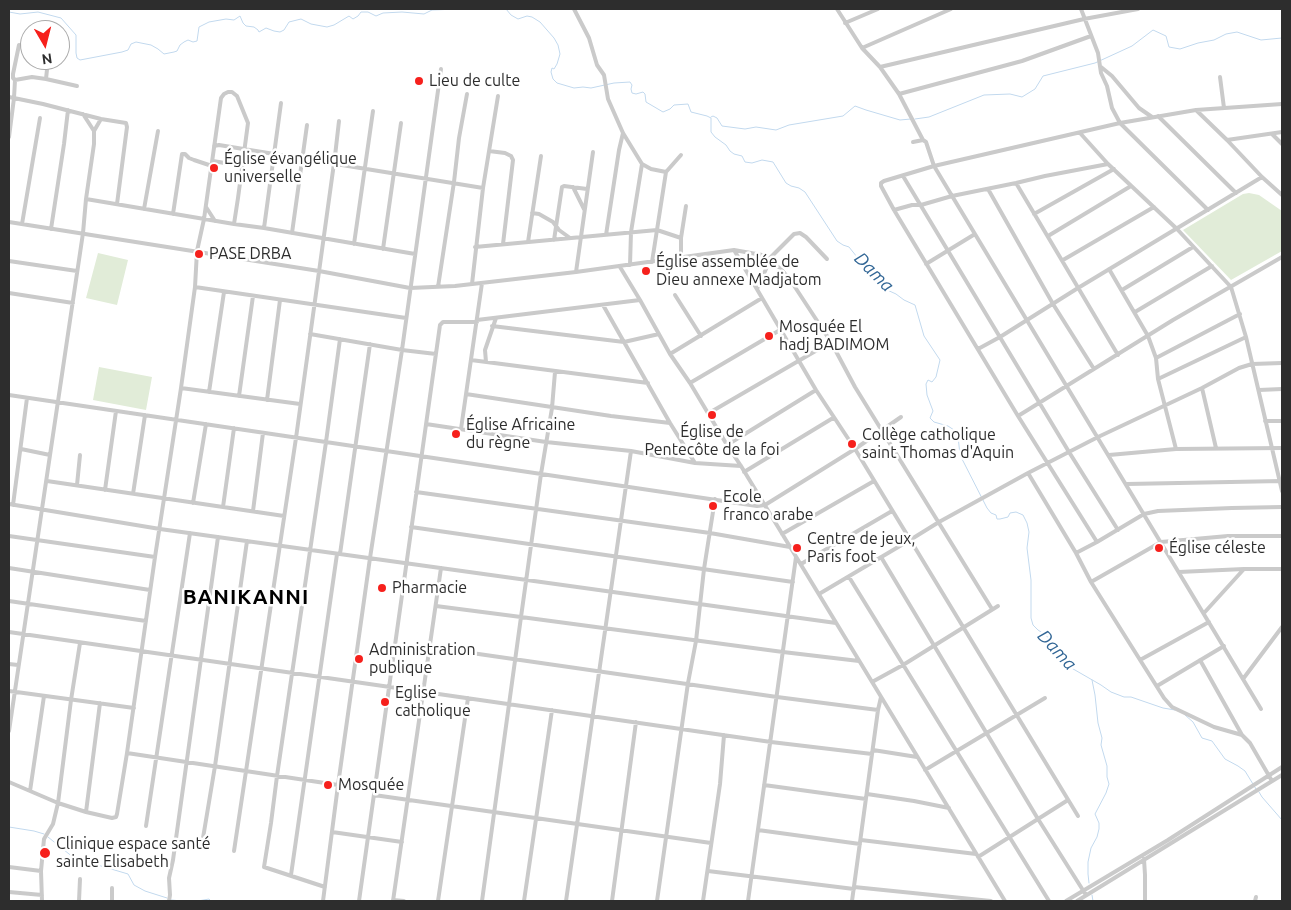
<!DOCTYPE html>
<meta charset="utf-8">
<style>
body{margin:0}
#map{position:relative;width:1291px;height:910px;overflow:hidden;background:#fff;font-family:Ubuntu,sans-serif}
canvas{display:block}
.frame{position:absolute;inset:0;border:10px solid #2d2d2d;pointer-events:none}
.north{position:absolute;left:20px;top:20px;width:50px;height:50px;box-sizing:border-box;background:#fff;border:1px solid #ababab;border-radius:50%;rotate:172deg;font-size:14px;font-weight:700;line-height:20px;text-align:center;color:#2d2d2d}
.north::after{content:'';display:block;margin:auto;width:18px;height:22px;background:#f6201c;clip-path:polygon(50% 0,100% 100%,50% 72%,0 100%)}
</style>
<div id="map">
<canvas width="1291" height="910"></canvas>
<div class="frame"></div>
<div class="north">N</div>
</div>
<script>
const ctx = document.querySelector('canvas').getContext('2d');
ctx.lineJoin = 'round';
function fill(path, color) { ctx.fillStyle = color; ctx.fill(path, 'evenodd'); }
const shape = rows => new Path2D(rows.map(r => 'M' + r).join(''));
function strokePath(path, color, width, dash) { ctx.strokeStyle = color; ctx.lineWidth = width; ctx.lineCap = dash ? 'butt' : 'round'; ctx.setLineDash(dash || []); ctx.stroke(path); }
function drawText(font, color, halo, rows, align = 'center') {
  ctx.font = font + ' Ubuntu,sans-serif'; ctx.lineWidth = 5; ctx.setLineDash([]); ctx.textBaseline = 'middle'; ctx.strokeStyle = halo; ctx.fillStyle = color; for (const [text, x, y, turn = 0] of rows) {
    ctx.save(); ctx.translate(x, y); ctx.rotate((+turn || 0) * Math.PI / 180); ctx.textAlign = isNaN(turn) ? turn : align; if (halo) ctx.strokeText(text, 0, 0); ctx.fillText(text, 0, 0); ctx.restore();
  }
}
const green = shape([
 [1249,193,1259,195,1282,211,1282,251,1231,280,1183,230,1243,194],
 [98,253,128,260,117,305,86,298],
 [99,367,152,377,146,410,93,400]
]);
const stream = shape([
 [506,9,511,15,518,19,527,16,532,17,540,22,554,38,558,45,560,54,557,64,554,69,552,68,551,72,553,79,557,83,574,88,583,87,591,88,614,83,630,82,632,85,631,89,632,93,636,94,643,92,645,94,646,102,663,112,670,109,674,105,688,104,691,112,707,116,711,118,711,132,715,137,726,145,730,151,734,154,742,156,745,162,752,163,762,160,773,162,786,183,791,186,799,188,805,192,837,241,843,245,849,247,861,262,866,268,872,271,885,289,896,294,904,300,915,305,924,336,940,360,936,377,932,382,928,380,926,384,927,395,933,411,930,418,934,422,948,426,954,430,958,436,960,455,987,508,991,513,996,515,997,519,1000,519,1008,517,1010,513,1016,512,1023,515,1027,523,1029,532,1027,548,1031,580,1031,618,1033,625,1038,630,1047,636,1048,639,1060,647,1068,666,1101,685,1111,692,1124,697,1131,697,1163,708,1175,710],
 [9,12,20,14,38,12,61,18,76,35,76,53,77,58,80,60,122,52,128,50,131,44,136,42,151,45,158,49,164,54,174,52,177,51,180,45,184,42,188,40,193,42,197,41,199,27,209,22,226,19,234,20,240,16,243,23,246,26,254,27,258,30,259,32,266,28,274,31,280,32,284,30,289,22,301,19,311,24,327,27,334,25,349,16,353,19,358,16,361,12,368,12,376,16,383,13,402,12,424,14,432,10,458,9],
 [711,117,713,116,717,118,722,126,745,129,756,127,776,130,789,125,843,116,855,106,866,110,900,120,911,119],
 [915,119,929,117,984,95,1010,94,1022,97,1035,89,1043,76,1095,63,1132,46,1153,30,1166,36,1169,47,1180,49,1198,43,1214,40,1226,34,1237,32,1261,40,1282,38],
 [1185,715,1193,722,1202,738,1212,741,1225,759,1238,766,1245,771,1256,789],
 [1259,792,1262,797,1282,820],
 [9,827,34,831,44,834],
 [48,837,74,858,128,874,134,885,145,891,167,898],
 [1089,883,1088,874,1088,862,1091,848,1097,837,1099,829,1099,823,1095,814,1106,793,1109,784,1107,777,1107,766,1101,745,1102,738,1098,723,1095,695,1092,680],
 [1092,895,1093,901],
 [171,900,182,901],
 [198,901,209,899,211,901]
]);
const minor = shape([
 [574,9,589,38,597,65,604,75,608,99,623,133,642,164,651,169,666,172],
 [837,9,862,48,880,67,899,94,923,140],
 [1081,9,1098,53,1101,73,1107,86,1112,108,1120,123,1208,210],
 [845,23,878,9],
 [862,48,951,9],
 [880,67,1084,19,1138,9],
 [1101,67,1112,76,1139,108,1152,117],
 [1220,77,1224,108],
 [46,79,48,60],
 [15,80,32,77,46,79,77,86],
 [899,94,1022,61,1091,36],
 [9,97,43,104,101,119,126,123,127,127,117,204],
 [1196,110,1227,140,1262,177,1282,195],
 [83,114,94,131],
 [1158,116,1236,193],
 [1080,133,1108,164,1177,229,1231,287,1246,337,1282,491],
 [1272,134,1282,144],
 [9,137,14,98,15,80,13,78,13,74,19,45],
 [1227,140,1282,132],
 [913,142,923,140,926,142,934,166,1261,709],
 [214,146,219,145,483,188],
 [489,151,505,153,511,156,513,160,503,244],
 [213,161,242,166],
 [903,176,1069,452,1118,530],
 [1016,183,1118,355],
 [573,187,584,209],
 [988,189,1053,304,1094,369],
 [86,199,234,224,264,228,415,254],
 [206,207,215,221],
 [144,209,158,131],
 [894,210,912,205,921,205,952,196,1016,183,1045,176,1108,164],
 [532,213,539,214,553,222,559,230,570,238],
 [173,214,182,154,185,154,189,158,194,160,212,166],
 [1034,214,1114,169],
 [9,222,319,271,410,288,455,286,576,272,734,250,762,255,781,269,791,281,831,342,855,387,992,609],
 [22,224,40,118],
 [264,228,281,103],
 [51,229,64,144,68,110],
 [292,233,307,125],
 [606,235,619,150,623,133],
 [1048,236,1131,186],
 [554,240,562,187,564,186,587,189],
 [528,242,541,156],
 [354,244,373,111],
 [475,247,657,230,681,238],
 [383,249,401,123],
 [734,250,816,390,855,449,1078,816],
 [681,258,681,238,686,206],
 [1063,260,1154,207],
 [9,261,77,271],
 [652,262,666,172,681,155],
 [926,264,975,234],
 [630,265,631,232,642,164],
 [620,267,640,300,670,354,690,383,727,445,741,466,1005,901],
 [1109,269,1148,336,1156,358,1158,379,1176,449],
 [576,272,593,152],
 [472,284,483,188,498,96],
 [195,287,406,318],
 [438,287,454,182,459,138,467,94],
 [757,289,766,269,769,259,794,234,800,233,806,237,827,259],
 [1122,290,1193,247],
 [9,293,73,303],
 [675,295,701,336],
 [603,305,670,423,695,463],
 [1135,312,1212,266],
 [477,320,640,300],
 [492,326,624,342,659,334],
 [310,334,402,350,436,354],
 [978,349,1000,337,1078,288,1262,177],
 [670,354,762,298],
 [1156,358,1240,314],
 [471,360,648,383],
 [486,362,485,350,496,318],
 [1158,379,1246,337],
 [690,383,780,330],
 [181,388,300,404],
 [1202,388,1216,448],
 [1259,390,1282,389],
 [209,392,224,292],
 [466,394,611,416,670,423],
 [9,395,757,506,765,505,855,449,901,417],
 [239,396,253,296],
 [267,400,280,300],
 [709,413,831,342],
 [1018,416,1173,320,1282,257],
 [1265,421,1282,421],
 [426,424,546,442,631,451,695,463,741,466],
 [461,429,482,283],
 [727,445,816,390],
 [21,449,50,455],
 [1109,455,1176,449,1282,448],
 [744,472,833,418],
 [1028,473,1076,553,1091,582,1164,698,1172,707,1214,727,1242,735,1250,743,1272,781],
 [47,481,284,516],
 [1127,484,1282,481],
 [77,485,80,455],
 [105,490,116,411],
 [416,492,710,533,790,547],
 [133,494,145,415],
 [193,503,206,424],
 [9,504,160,529,836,623],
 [13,505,27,398],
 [223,507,234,428],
 [253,511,263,433],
 [411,527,793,582],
 [782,534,874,481],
 [9,536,155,557],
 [1097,542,1018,416,894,210,881,186,881,183,884,181,934,166,1120,123,1196,110,1282,104],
 [1076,553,1097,542,1144,514,1158,511,1232,508,1282,507],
 [340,554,370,344],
 [881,557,1038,819,1086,895],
 [801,564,892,511],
 [9,568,150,590],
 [1179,572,1244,569,1282,569],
 [849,577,1049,901],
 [1091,582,1161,542,1228,536,1282,536],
 [819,594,910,540,939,522,1028,473,1098,437,1202,388,1239,368,1252,364,1282,363],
 [9,601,146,621],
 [436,606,521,617,541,474,552,408,555,372],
 [1204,613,1244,569],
 [9,632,771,742,872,754],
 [430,647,777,697,878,710],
 [1140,660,1209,622],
 [1200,660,1242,735],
 [9,664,18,665],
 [1243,679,1282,627],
 [872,682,903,665,998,606],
 [1157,686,1224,646],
 [9,691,134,708],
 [9,731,83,233,86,199,94,144,94,131,101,119],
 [873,750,917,757],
 [127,753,338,785],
 [925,770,1045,698],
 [9,782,58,803,86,812,112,818,116,817,117,814,127,753,155,557,181,388,195,287,197,251,204,219,221,98,224,94,228,92,232,92,237,96,248,123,238,198,234,224],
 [764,785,866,799],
 [30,791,44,696],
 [867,794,914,801,949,808],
 [374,795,711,843],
 [86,812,100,703],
 [146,826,190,533],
 [758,830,860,844],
 [332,832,402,842],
 [861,840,976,854],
 [202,844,215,766,247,541],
 [234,851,296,438,335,156,339,121],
 [978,857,1068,800],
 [1144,859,1145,875,1145,901],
 [9,867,41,871],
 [708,871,854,889],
 [291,875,337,554],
 [325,887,264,867,271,823,277,776,326,442,340,339],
 [854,887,991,901],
 [9,892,42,895],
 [393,900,404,901],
 [42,901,41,871,44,839,53,824,58,803,71,700,80,643],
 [79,901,80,879],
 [112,901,112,888],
 [169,901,170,895,169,878,173,860,218,537],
 [323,901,338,785,370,558,402,350,441,69],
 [359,901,440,325,443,322,477,322],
 [393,901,441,568],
 [438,901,468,698],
 [482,901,521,617,783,652,859,661],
 [524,901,552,710],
 [566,901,631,451],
 [612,901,636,722],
 [657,901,688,683,696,641,704,569,715,499],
 [703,901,720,784,724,735],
 [748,901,796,557],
 [852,901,878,710,881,697],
 [1066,901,1168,840,1282,767],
 [1077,901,1282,775],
 [1255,901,1256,897]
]);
const markers = [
 [419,81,5,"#f6201c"],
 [214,168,5,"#f6201c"],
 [199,254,5,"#f6201c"],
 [646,271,5,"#f6201c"],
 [769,336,5,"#f6201c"],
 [712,415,5,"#f6201c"],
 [456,434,5,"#f6201c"],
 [852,444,5,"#f6201c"],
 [713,506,5,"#f6201c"],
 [797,548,5,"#f6201c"],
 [1159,548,5,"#f6201c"],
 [382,588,5,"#f6201c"],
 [359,659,5,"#f6201c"],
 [385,702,5,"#f6201c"],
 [328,785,5,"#f6201c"],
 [45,853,6,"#f6201c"]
];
const poiNames = [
 ["Lieu de culte",429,81],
 ["Église évangélique",224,159],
 ["universelle",224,177],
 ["PASE DRBA",209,254],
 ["Église assemblée de",656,262],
 ["Dieu annexe Madjatom",656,280],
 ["Mosquée El",779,327],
 ["hadj BADIMOM",779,345],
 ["Église Africaine",466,425],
 ["du règne",466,443],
 ["Église de",712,432,"center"],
 ["Pentecôte de la foi",712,450,"center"],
 ["Collège catholique",862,435],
 ["saint Thomas d'Aquin",862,453],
 ["Ecole",723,497],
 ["franco arabe",723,515],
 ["Centre de jeux,",807,539],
 ["Paris foot",807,557],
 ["Église céleste",1169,548],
 ["Pharmacie",392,588],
 ["Administration",369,650],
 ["publique",369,668],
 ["Eglise",395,693],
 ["catholique",395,711],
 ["Mosquée",338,785],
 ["Clinique espace santé",56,844],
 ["sainte Elisabeth",56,862]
];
const waterNames = [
 ["Dama",874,272,45],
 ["Dama",1057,650,47]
];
const districtNames = [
 ["BANIKANNI",246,597]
];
fill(green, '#e1ecd8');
strokePath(stream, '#c2d9ee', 1);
strokePath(minor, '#cacaca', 4);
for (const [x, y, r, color] of markers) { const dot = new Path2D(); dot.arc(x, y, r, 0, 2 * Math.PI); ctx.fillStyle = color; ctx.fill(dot); strokePath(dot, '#fff', 2); }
drawText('16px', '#2d2d2d', '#fff', poiNames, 'left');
drawText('italic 18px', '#336796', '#fff', waterNames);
ctx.letterSpacing = '1px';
drawText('bold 21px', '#000', '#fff', districtNames);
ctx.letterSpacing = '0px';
</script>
